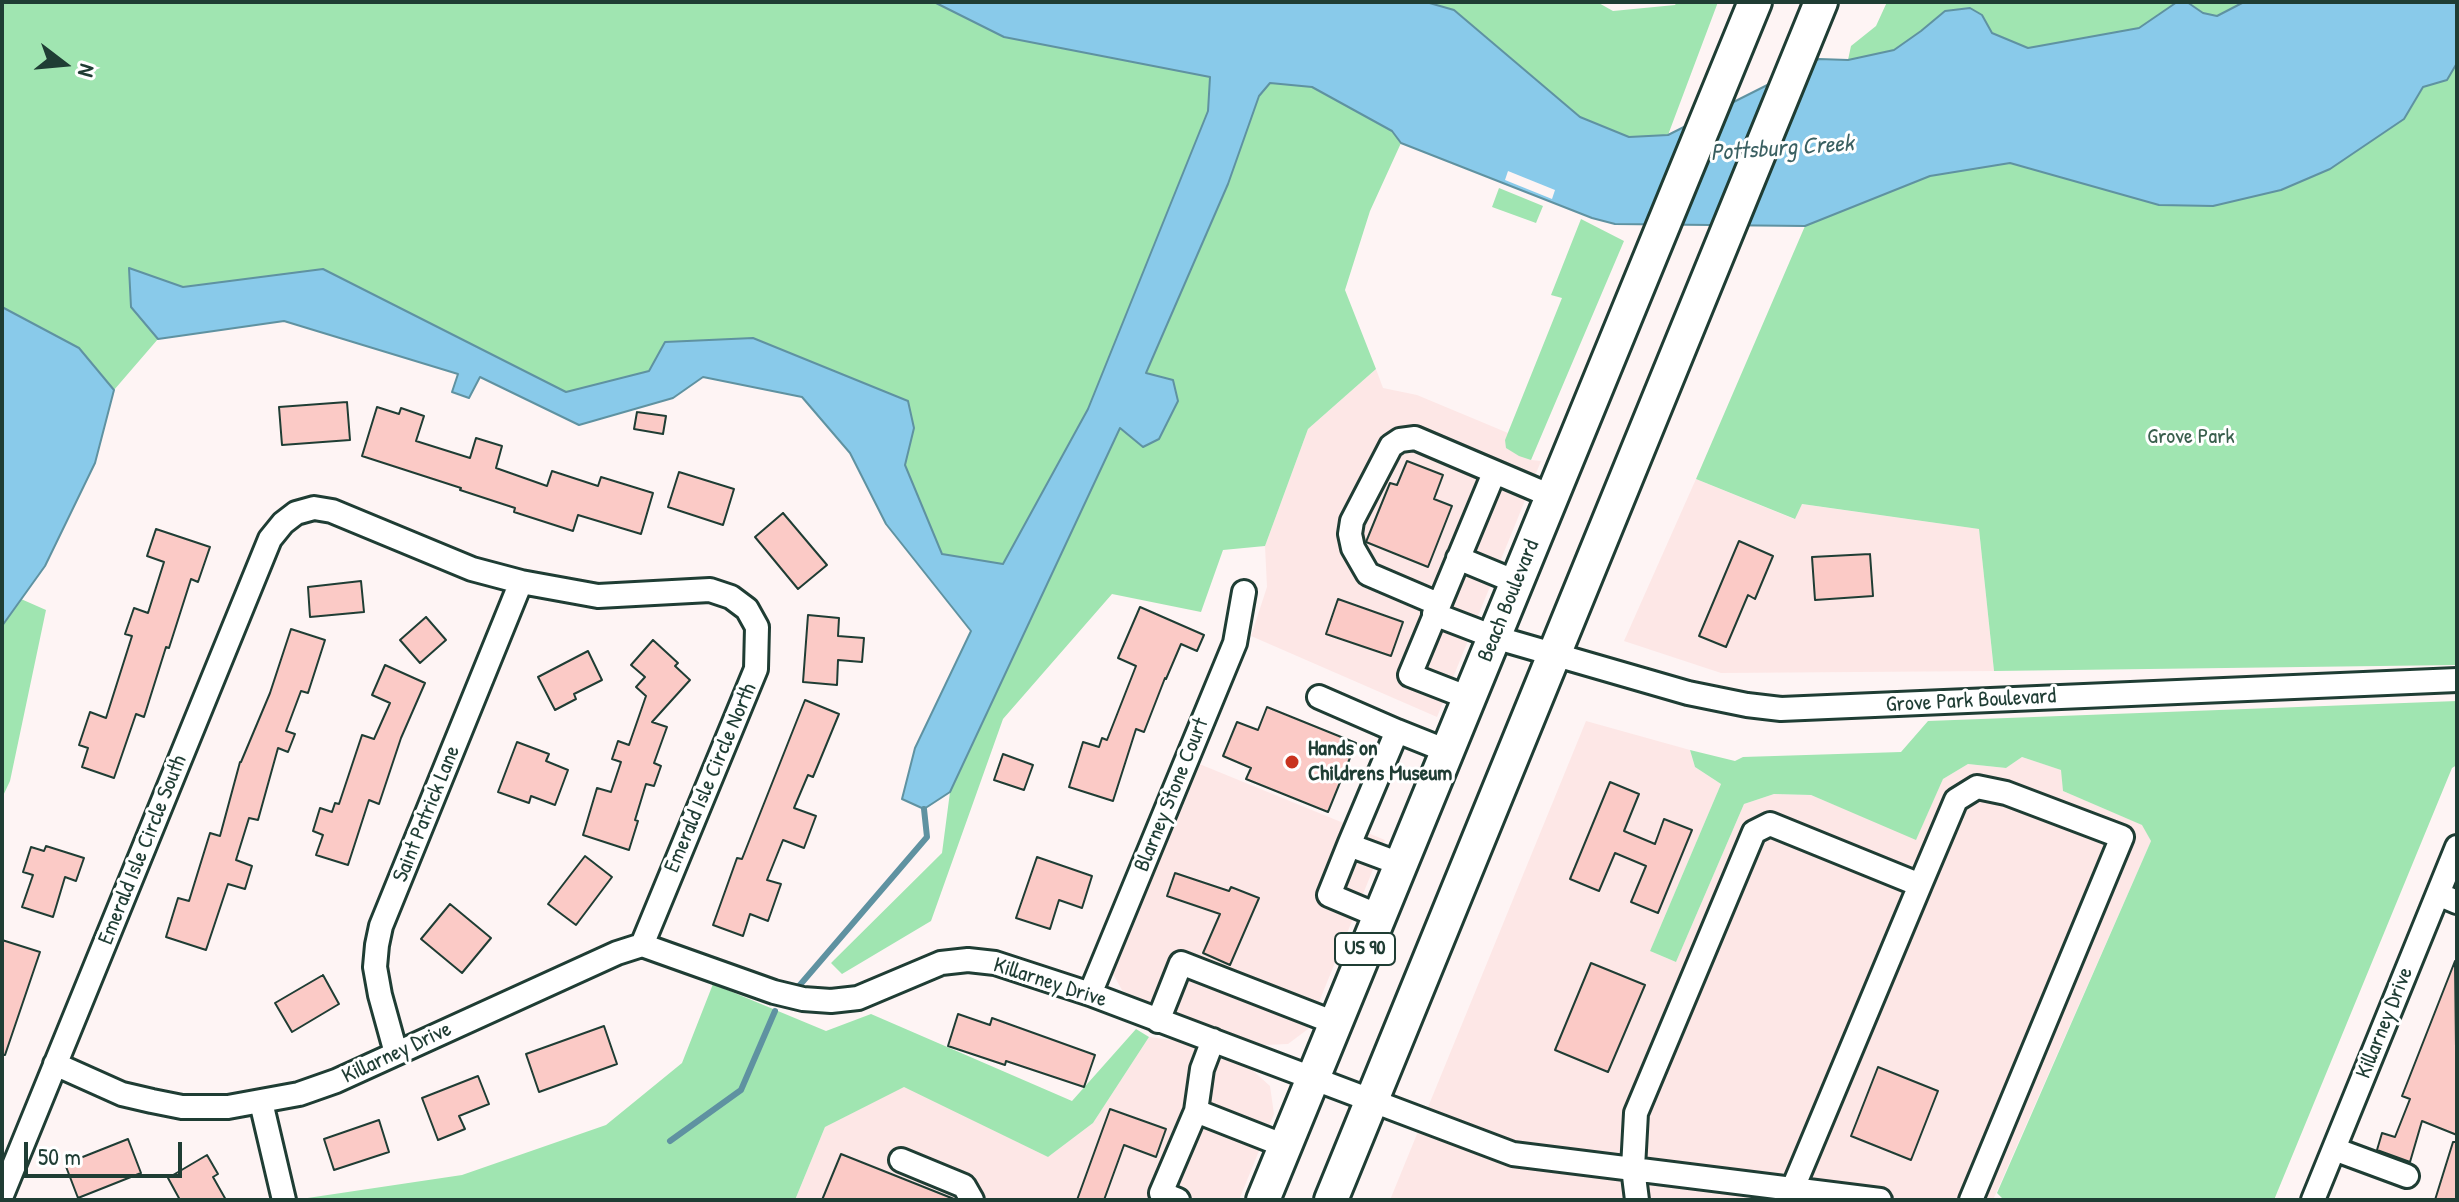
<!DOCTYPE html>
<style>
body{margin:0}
#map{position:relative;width:2459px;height:1202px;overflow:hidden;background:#fef4f4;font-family:"Patrick Hand",sans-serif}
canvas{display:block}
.frame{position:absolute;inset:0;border:4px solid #1f3d34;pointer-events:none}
.north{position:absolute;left:24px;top:24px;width:80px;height:80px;-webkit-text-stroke:6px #fff;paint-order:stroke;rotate:106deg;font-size:22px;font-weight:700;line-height:32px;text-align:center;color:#1f3d34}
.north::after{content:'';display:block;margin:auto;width:28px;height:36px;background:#1f3d34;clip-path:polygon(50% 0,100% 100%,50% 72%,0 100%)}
.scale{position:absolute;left:24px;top:1142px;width:158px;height:36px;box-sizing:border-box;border:4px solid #1f3d34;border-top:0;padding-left:10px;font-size:24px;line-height:28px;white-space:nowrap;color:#1f3d34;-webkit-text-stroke:6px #fff;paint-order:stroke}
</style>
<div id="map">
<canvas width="2459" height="1202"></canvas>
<div class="frame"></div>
<div class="north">N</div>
<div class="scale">50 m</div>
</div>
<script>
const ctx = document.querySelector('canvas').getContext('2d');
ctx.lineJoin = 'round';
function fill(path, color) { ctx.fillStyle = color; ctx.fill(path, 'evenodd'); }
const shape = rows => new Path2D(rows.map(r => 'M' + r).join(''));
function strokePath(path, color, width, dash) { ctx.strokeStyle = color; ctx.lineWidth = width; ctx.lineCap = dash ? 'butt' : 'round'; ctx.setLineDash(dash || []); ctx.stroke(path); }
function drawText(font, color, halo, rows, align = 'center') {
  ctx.font = font + ' "Patrick Hand",sans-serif'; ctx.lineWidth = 6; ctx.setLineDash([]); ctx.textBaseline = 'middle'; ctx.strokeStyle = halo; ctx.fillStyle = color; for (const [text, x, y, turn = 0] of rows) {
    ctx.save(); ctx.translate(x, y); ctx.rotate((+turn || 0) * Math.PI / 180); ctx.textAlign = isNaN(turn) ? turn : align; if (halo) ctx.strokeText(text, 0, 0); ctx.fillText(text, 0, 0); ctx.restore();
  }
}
const built = shape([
 [1376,369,1383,388,1417,395,1508,433,1505,440,1531,460,1541,461,1437,717,1251,636,1267,587,1265,546,1308,429],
 [1696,479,1794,519,1801,504,1979,529,1994,671,1721,673,1624,641],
 [1586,721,1690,750,1695,767,1721,784,1650,951,1676,962,1744,804,1774,794,1811,795,1916,839,1943,779,1968,764,2006,768,2022,757,2062,770,2063,791,2143,825,2151,841,1993,1200,1390,1200],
 [1197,763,1385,840,1308,1029,1288,1044,1264,1045,1140,1002,1122,990,1113,974,1115,962,1166,846],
 [1149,1037,1180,1041,1249,1067,1270,1086,1274,1114,1239,1200,795,1200,825,1127,904,1086,1048,1157,1093,1123]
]);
const green = shape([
 [2,2,934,2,1004,37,1210,77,1208,111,1088,409,1003,564,942,555,905,465,914,428,753,338,650,371,566,392,323,269,183,287,130,268,131,307,158,339,114,390,79,348,2,307],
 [1426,2,1597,2,1613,11,1675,5,1677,2,1718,2,1668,135,1629,137,1580,117,1454,10],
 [1887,2,2177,2,2139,28,2028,48,1992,33,1982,15,1946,11,1921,31,1894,50,1848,60,1851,46,1876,26],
 [2187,2,2244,2,2217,16,2203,13],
 [2457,63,2457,665,1994,671,1979,529,1802,504,1795,519,1696,479,1805,226,1930,176,2010,163,2159,205,2404,119,2423,87,2447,79],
 [1270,83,1312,87,1393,131,1401,143,1370,211,1345,290,1376,369,1308,429,1265,546,1223,550,1201,612,1112,594,1003,719,931,921,842,974,831,963,942,853,950,792,1120,428,1143,446,1159,439,1146,374,1228,184,1259,96],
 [1499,188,1543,206,1536,223,1492,207],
 [1581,219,1624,241,1531,460,1519,456,1506,448,1505,440,1562,298,1551,295],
 [21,599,46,610,10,781,2,798,2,626],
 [2457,701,2457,765,2452,768,2274,1200,2004,1200,1997,1193,2151,841,2142,825,2063,791,2061,770,2022,757,2006,768,1968,764,1943,779,1916,840,1811,795,1774,794,1744,804,1676,962,1650,951,1721,784,1695,767,1690,750,1735,761,1743,757,1901,752,1928,721],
 [713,984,826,1031,871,1014,1072,1101,1136,1029,1149,1037,1093,1123,1048,1157,904,1087,825,1127,795,1200,294,1200,462,1175,606,1125,682,1063]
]);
const water = shape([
 [934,2,1426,2,1454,10,1580,117,1629,137,1668,135,1819,59,1848,60,1894,50,1921,31,1945,11,1970,8,1982,15,1992,33,2028,48,2139,28,2177,2,2187,2,2203,13,2217,16,2244,2,2457,2,2457,63,2447,80,2423,87,2404,119,2330,169,2281,190,2213,206,2159,205,2010,163,1930,176,1805,226,1615,224,1592,218,1401,143,1392,131,1312,87,1270,83,1259,96,1228,184,1146,373,1173,380,1178,401,1159,439,1143,447,1120,428,950,792,924,809,902,799,915,748,971,631,886,524,850,453,802,397,703,377,673,398,579,425,480,377,469,398,452,392,458,374,284,321,158,339,131,307,129,268,183,287,323,269,566,392,649,371,665,342,753,338,908,401,914,428,905,465,942,554,1003,564,1088,409,1208,111,1210,77,1004,37,934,2],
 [2,307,79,348,114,390,95,463,45,566,2,626,2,307]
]);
const pier = shape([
 [1508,171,1555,190,1552,199,1505,180]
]);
const stream = shape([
 [799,986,927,837,924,809],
 [670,1141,741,1090,775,1011]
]);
const building = shape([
 [347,402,350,440,282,445,279,407,347,402],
 [377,407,399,414,401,408,424,416,416,441,470,458,476,438,502,446,496,468,547,486,552,471,598,486,601,477,653,493,641,534,578,515,573,531,514,512,515,508,460,490,461,488,362,456,377,407],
 [637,412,666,416,663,434,634,429,637,412],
 [1407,461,1443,475,1434,499,1452,506,1428,567,1366,542,1390,483,1397,485,1407,461],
 [679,472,734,489,723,525,668,507,679,472],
 [783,513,827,565,798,589,755,537,783,513],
 [156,529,210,547,198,582,191,579,169,648,166,647,144,717,136,714,114,778,82,767,88,748,79,745,90,712,106,718,132,636,125,634,134,608,148,613,164,562,147,556,156,529],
 [1739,541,1773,556,1755,599,1748,595,1726,647,1699,636,1739,541],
 [1870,554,1873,596,1815,600,1812,557,1870,554],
 [361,581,364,612,310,617,308,587,361,581],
 [1338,599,1403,622,1391,656,1326,634,1338,599],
 [1140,607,1204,635,1197,651,1181,644,1166,679,1165,678,1144,732,1136,729,1113,801,1069,787,1083,742,1099,747,1102,738,1107,740,1136,666,1118,658,1140,607],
 [808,615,839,618,838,636,864,638,862,662,838,660,837,685,803,682,808,615],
 [426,617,446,640,420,663,400,640,426,617],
 [291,629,325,640,308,693,301,691,286,731,295,734,288,752,278,748,258,820,249,818,236,860,252,866,245,889,228,884,206,950,166,937,178,898,189,901,210,833,220,836,240,762,241,762,270,693,291,629],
 [653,640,678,663,675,666,690,680,652,722,667,727,654,763,661,766,654,786,646,784,635,820,638,821,629,850,583,835,597,788,611,792,621,762,612,759,618,741,629,745,646,696,636,687,645,677,631,665,653,640],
 [588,651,602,680,574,694,576,699,555,710,538,677,588,651],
 [385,665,425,683,401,738,379,804,369,800,348,865,316,855,323,835,313,831,320,808,332,812,335,803,339,804,362,735,374,739,390,703,372,695,385,665],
 [805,700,839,714,813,777,808,775,794,808,816,816,804,848,783,840,767,880,781,884,768,921,750,914,743,936,713,925,737,858,742,859,805,700],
 [1267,707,1356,743,1328,812,1246,779,1251,768,1223,756,1237,722,1258,730,1267,707],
 [517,742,549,754,546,761,568,770,555,805,531,796,529,803,498,792,517,742],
 [1003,754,1033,765,1024,790,994,780,1003,754],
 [1610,782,1639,794,1624,831,1655,844,1664,819,1692,830,1658,913,1631,902,1646,866,1615,853,1599,891,1570,879,1610,782],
 [46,846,84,858,76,881,65,877,53,917,22,907,33,875,23,872,31,847,44,851,46,846],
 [585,856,612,877,576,925,548,904,585,856],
 [1037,857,1092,876,1082,908,1059,900,1050,929,1016,918,1037,857],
 [1175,873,1229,891,1231,887,1259,898,1230,965,1203,953,1220,914,1167,896,1175,873],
 [450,904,491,938,462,973,421,939,450,904],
 [2,940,40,952,5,1055,2,1055,2,940],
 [2455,961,2457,1135,2422,1121,2410,1162,2377,1150,2382,1133,2395,1137,2410,1099,2402,1096,2455,961],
 [1591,963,1645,985,1608,1072,1555,1050,1591,963],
 [323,975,339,1004,292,1032,275,1003,323,975],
 [958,1014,990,1025,992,1018,1095,1055,1084,1087,1006,1061,1005,1065,948,1046,958,1014],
 [604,1026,617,1064,539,1092,526,1054,604,1026],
 [1878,1067,1938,1091,1911,1160,1851,1136,1878,1067],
 [478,1076,489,1104,459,1116,465,1129,438,1140,422,1098,478,1076],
 [1110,1109,1166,1129,1156,1157,1124,1145,1104,1200,1077,1200,1110,1109],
 [379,1120,389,1152,334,1170,324,1139,379,1120],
 [128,1139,141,1173,78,1198,65,1164,128,1139],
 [2453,1142,2457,1142,2457,1200,2435,1200,2453,1142],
 [841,1154,954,1199,954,1200,822,1200,841,1154],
 [207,1155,218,1174,213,1177,226,1200,180,1200,168,1178,207,1155]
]);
const minor = shape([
 [1458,558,1516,582],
 [1438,604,1368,574,1353,548,1350,534,1352,521,1391,446,1400,440,1415,438,1551,496],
 [1434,614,1494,637,1688,693,1747,705,1781,709,2457,680],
 [1319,697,1397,731],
 [1469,698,1410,675,1494,473],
 [1349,845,1397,731,1447,751],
 [2438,894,2457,902],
 [1379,916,1329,895,1349,845,1400,864],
 [1090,994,1235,643,1244,592],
 [1158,1021,1181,963,1335,1023],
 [396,1053,380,995,375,967,377,945,381,926,521,582],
 [55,1064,122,1094,152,1101,182,1107,228,1107,299,1094,336,1081,617,953,642,945,774,992,803,999,831,1001,858,998,941,963,968,960,995,963,1090,994,1513,1154,1880,1200],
 [261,1102,284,1200],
 [1196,1111,1202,1069,1213,1040],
 [2334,1149,2407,1176],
 [901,1160,964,1186,972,1200],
 [2,1195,270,539,283,523,296,513,314,508,332,511,472,569,521,582,598,596,710,590,731,597,747,609,757,627,756,669,642,945],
 [1178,1200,1161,1193,1196,1111,1285,1146],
 [1637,1200,1633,1168,1636,1113,1754,832,1770,824,1920,885,1956,800,1977,787,2006,793,2122,837,1971,1200],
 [1793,1200,1793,1188,1920,885],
 [2313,1200,2457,847]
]);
const highway = shape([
 [1263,1200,1755,2],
 [1331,1200,1821,2]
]);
const markers = [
 [1292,762,8,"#c8321e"]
];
const shields = [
 [1365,949,60]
];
const shieldNames = [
 ["US 90",1365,949]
];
const parkNames = [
 ["Grove Park",2191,437]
];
const streetNames = [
 ["Beach Boulevard",1509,601,-68],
 ["Grove Park Boulevard",1971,701,-3],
 ["Emerald Isle Circle North",711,778,-67],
 ["Blarney Stone Court",1172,795,-68],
 ["Saint Patrick Lane",427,814,-68],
 ["Emerald Isle Circle South",143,850,-68],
 ["Killarney Drive",1050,983,18],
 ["Killarney Drive",2385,1023,-68],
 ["Killarney Drive",397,1053,-25]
];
const poiNames = [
 ["Hands on",1308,749],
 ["Childrens Museum",1308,774]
];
const waterNames = [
 ["Pottsburg Creek",1782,149,-4]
];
fill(built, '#fde7e6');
fill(green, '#a0e5b1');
fill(water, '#89caea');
strokePath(water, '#5f92a1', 2);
fill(pier, '#fef4f4');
strokePath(stream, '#5f92a1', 6);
fill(building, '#fbcac6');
strokePath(building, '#1f3d34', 2);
strokePath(minor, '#1f3d34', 28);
strokePath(highway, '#1f3d34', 38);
strokePath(minor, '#fff', 22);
strokePath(highway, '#fff', 32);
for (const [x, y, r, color] of markers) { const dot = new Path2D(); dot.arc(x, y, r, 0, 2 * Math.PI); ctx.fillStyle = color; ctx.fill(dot); strokePath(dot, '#fff', 3); }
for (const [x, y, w] of shields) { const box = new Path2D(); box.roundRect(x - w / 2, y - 16, w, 32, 6); ctx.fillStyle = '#fff'; ctx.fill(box); strokePath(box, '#1f3d34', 2); }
drawText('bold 20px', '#1f3d34', null, shieldNames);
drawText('22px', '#395f4d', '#fff', parkNames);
drawText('22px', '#1f3d34', '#fff', streetNames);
drawText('bold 22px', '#1f3d34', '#fff', poiNames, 'left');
drawText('italic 24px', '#3a6062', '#fff', waterNames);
</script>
